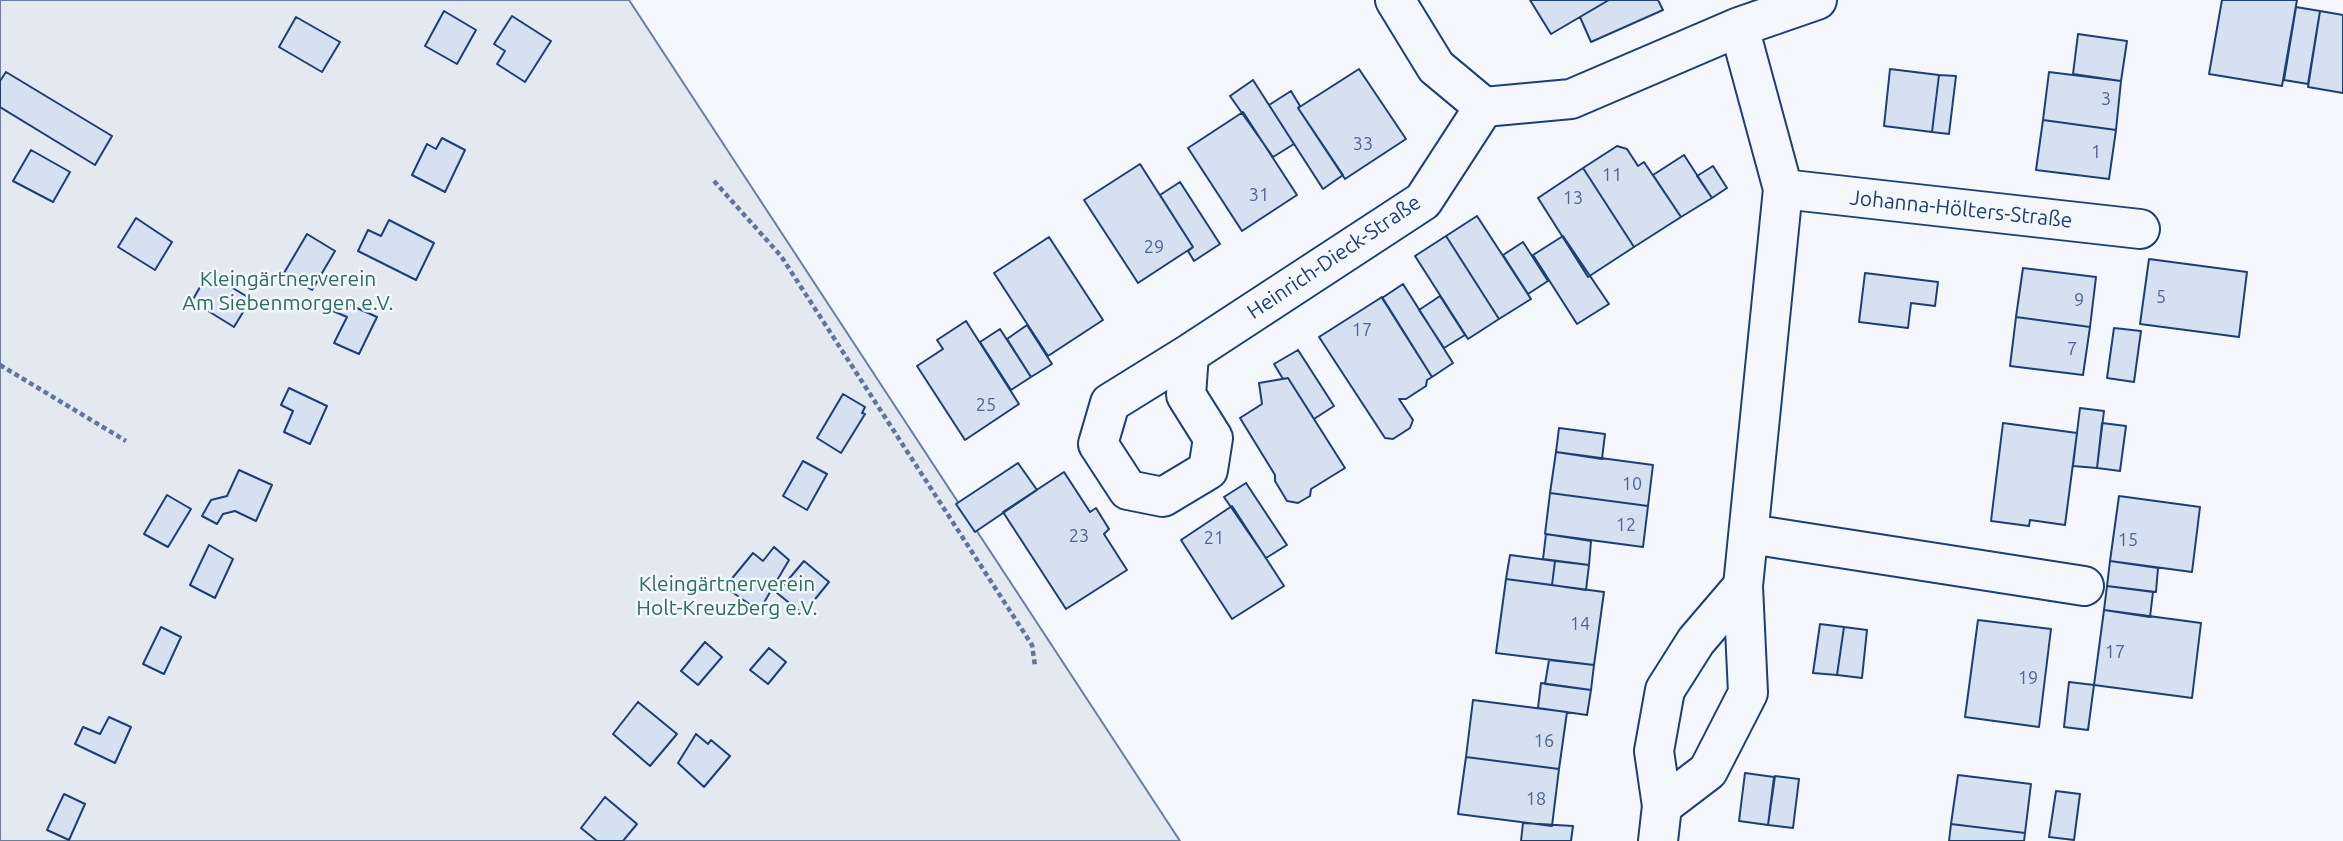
<!DOCTYPE html>
<meta charset="utf-8">
<style>
body{margin:0}
canvas{display:block;background:#f4f7fb}
</style>
<canvas width="2343" height="841"></canvas>
<script>
const c = document.querySelector('canvas').getContext('2d');
c.lineJoin = 'round';
function paint(path, color) {
  c.fillStyle = color;
  c.fill(path, 'evenodd');
}
function poly(rows) {
  const path = new Path2D();
  for (const r of rows) {
    path.moveTo(r[0], r[1]);
    for (let i = 2; i < r.length; i += 2) path.lineTo(r[i], r[i + 1]);
  }
  return path;
}
function stroke(path, color, width, dash) {
  c.strokeStyle = color;
  c.lineWidth = width;
  c.lineCap = dash ? 'butt' : 'round';
  c.setLineDash(dash || []);
  c.stroke(path);
}
function drawText(font, color, halo, rows, align = 'center') {
  c.font = font + ' Ubuntu,sans-serif';
  c.lineWidth = 5;
  c.setLineDash([]);
  c.textBaseline = 'middle';
  c.strokeStyle = halo;
  c.fillStyle = color;
  for (const [text, x, y, turn = 0] of rows) {
    c.save();
    c.translate(x, y);
    c.rotate((+turn || 0) * Math.PI / 180);
    c.textAlign = isNaN(turn) ? turn : align;
    if (halo) c.strokeText(text, 0, 0);
    c.fillText(text, 0, 0);
    c.restore();
  }
}
const green = poly([
 [0,0,629,0,1180,841,0,841,0,0]
]);
const building = poly([
 [1530,0,1609,0,1551,34,1530,0],
 [1609,0,1658,0,1663,10,1591,42,1580,17,1609,0],
 [2222,0,2297,0,2282,86,2209,74,2222,0],
 [2296,7,2320,11,2308,84,2284,80,2296,7],
 [444,11,476,30,457,64,425,46,444,11],
 [2320,11,2343,15,2343,93,2308,87,2320,11],
 [512,16,551,41,525,82,497,64,505,51,494,44,512,16],
 [296,17,340,42,322,72,279,47,296,17],
 [2078,34,2127,41,2121,81,2073,74,2078,34],
 [1359,69,1406,139,1345,179,1298,108,1359,69],
 [1890,69,1939,75,1932,132,1884,126,1890,69],
 [6,72,112,136,95,165,0,107,0,81,6,72],
 [2049,72,2121,81,2116,130,2043,120,2049,72],
 [1939,75,1956,76,1949,134,1932,132,1939,75],
 [1253,80,1294,144,1273,157,1230,96,1253,80],
 [1291,91,1300,106,1298,108,1343,175,1323,189,1269,105,1291,91],
 [1243,112,1297,195,1242,231,1188,148,1243,112],
 [2043,120,2116,130,2109,179,2036,170,2043,120],
 [442,138,465,150,445,192,412,175,427,144,436,149,442,138],
 [1617,146,1627,149,1638,166,1644,162,1681,217,1634,247,1583,168,1617,146],
 [31,150,70,172,53,202,13,181,31,150],
 [1684,155,1712,198,1681,217,1653,175,1684,155],
 [1140,164,1193,247,1138,283,1084,200,1140,164],
 [1713,166,1727,188,1712,198,1697,176,1713,166],
 [1583,168,1634,247,1588,277,1538,198,1583,168],
 [1180,182,1220,244,1194,261,1188,251,1193,247,1160,195,1180,182],
 [1477,216,1531,299,1499,319,1446,236,1477,216],
 [136,218,172,242,155,270,118,247,136,218],
 [389,220,434,243,416,280,358,251,368,230,381,236,389,220],
 [307,234,335,251,312,290,284,273,307,234],
 [1446,236,1499,319,1468,339,1415,256,1446,236],
 [1563,236,1609,304,1577,324,1533,255,1563,236],
 [1049,237,1103,320,1048,356,994,273,1049,237],
 [1523,242,1548,281,1528,294,1503,255,1523,242],
 [2149,259,2247,272,2239,337,2140,324,2149,259],
 [2023,268,2096,277,2090,327,2016,317,2023,268],
 [208,273,251,299,234,327,192,301,208,273],
 [1865,273,1938,282,1935,306,1911,303,1908,328,1859,322,1865,273],
 [1403,284,1453,363,1432,377,1382,298,1403,284],
 [1440,296,1465,335,1444,348,1419,310,1440,296],
 [1382,297,1432,377,1427,380,1426,386,1406,399,1399,399,1413,420,1410,428,1393,439,1385,438,1319,337,1382,297],
 [339,300,377,317,359,354,334,343,347,317,333,311,339,300],
 [2016,317,2090,327,2083,375,2010,366,2016,317],
 [966,321,1019,404,965,440,917,366,943,349,937,340,966,321],
 [1027,325,1052,364,1031,377,1007,339,1027,325],
 [2114,328,2141,331,2134,382,2107,378,2114,328],
 [1000,329,1031,377,1011,390,980,342,1000,329],
 [1298,350,1334,406,1314,419,1288,378,1283,379,1274,364,1298,350],
 [1288,378,1345,468,1311,489,1310,496,1298,503,1287,501,1275,481,1275,475,1240,418,1262,404,1259,383,1288,378],
 [289,388,327,406,310,444,284,432,293,411,281,405,289,388],
 [843,394,865,407,862,413,865,414,841,453,817,438,843,394],
 [2080,408,2104,411,2097,468,2073,466,2080,408],
 [2003,423,2077,433,2065,525,2030,520,2029,526,1991,521,2003,423],
 [2102,423,2126,426,2120,471,2097,468,2102,423],
 [1559,428,1605,434,1602,459,1556,452,1559,428],
 [1556,452,1653,465,1648,506,1550,493,1556,452],
 [803,461,827,474,807,510,783,496,803,461],
 [1018,463,1037,490,975,532,956,504,1018,463],
 [239,470,272,485,256,521,235,511,223,514,217,524,202,516,211,500,227,496,239,470],
 [1064,472,1090,512,1096,508,1109,529,1104,534,1127,570,1066,609,1003,512,1064,472],
 [1246,483,1287,545,1266,558,1224,497,1246,483],
 [1550,493,1648,506,1643,547,1545,534,1550,493],
 [167,495,191,509,168,547,144,534,167,495],
 [2119,496,2200,507,2192,572,2110,561,2119,496],
 [1232,506,1284,586,1232,619,1181,540,1232,506],
 [1546,534,1591,541,1589,565,1543,559,1546,534],
 [209,545,233,559,215,598,190,585,209,545],
 [774,547,789,560,759,611,725,587,753,553,763,561,774,547],
 [1510,555,1555,561,1552,585,1506,579,1510,555],
 [804,561,829,582,803,614,777,593,804,561],
 [1555,561,1589,565,1586,590,1552,585,1555,561],
 [2110,561,2158,568,2156,592,2107,586,2110,561],
 [1506,579,1604,592,1594,665,1496,653,1506,579],
 [2107,586,2153,592,2150,617,2104,610,2107,586],
 [2104,610,2201,623,2192,698,2094,685,2104,610],
 [1978,620,2051,629,2039,727,1965,717,1978,620],
 [1820,624,1844,627,1837,675,1813,673,1820,624],
 [161,627,181,637,164,674,143,664,161,627],
 [1844,627,1867,630,1862,678,1837,675,1844,627],
 [705,642,722,657,698,685,681,671,705,642],
 [769,648,786,662,768,684,750,670,769,648],
 [1549,660,1594,665,1591,690,1545,684,1549,660],
 [2069,682,2094,685,2088,730,2064,727,2069,682],
 [1541,683,1591,690,1587,715,1538,708,1541,683],
 [1473,700,1567,712,1559,769,1466,757,1473,700],
 [638,702,677,734,650,766,613,734,638,702],
 [109,717,131,727,115,763,75,744,83,727,100,734,109,717],
 [696,734,708,744,711,740,730,756,704,787,678,763,696,734],
 [1466,757,1559,769,1552,826,1458,814,1466,757],
 [1745,773,1774,777,1768,825,1739,821,1745,773],
 [1958,775,2031,784,2025,833,1951,824,1958,775],
 [1775,776,1799,779,1793,828,1768,825,1775,776],
 [2056,791,2080,794,2074,840,2049,837,2056,791],
 [64,794,85,804,69,840,47,830,64,794],
 [605,797,637,824,623,841,597,841,581,828,605,797],
 [1523,823,1573,826,1571,841,1521,841,1523,823],
 [1951,824,2025,833,2024,841,1949,841,1951,824]
]);
const path = poly([
 [714,181,781,256,1032,645,1035,666],
 [0,365,126,441]
]);
const street = poly([
 [1395,0,1436,67,1484,107,1571,99,1739,27,1817,0],
 [1783,189,2140,229],
 [1189,354,1186,395,1213,438,1208,470,1163,497,1128,490,1098,444,1110,403,1189,354,1423,201,1484,107],
 [1750,534,2084,586],
 [1662,806,1708,771,1748,693,1743,586,1783,189,1739,27],
 [1658,841,1662,806,1654,751,1665,690,1696,641,1743,586]
]);
const numberNames = [
 ["3",2106,99],
 ["33",1363,144],
 ["1",2096,152],
 ["11",1612,175],
 ["31",1259,195],
 ["13",1573,198],
 ["29",1154,247],
 ["5",2161,297],
 ["9",2079,300],
 ["17",1362,330],
 ["7",2072,349],
 ["25",986,405],
 ["10",1632,484],
 ["12",1626,525],
 ["23",1079,536],
 ["21",1214,538],
 ["15",2128,540],
 ["14",1580,624],
 ["17",2115,652],
 ["19",2028,678],
 ["16",1544,741],
 ["18",1536,799]
];
const streetNames = [
 ["Johanna-Hölters-Straße",1961,209,6],
 ["Heinrich-Dieck-Straße",1334,257,-34]
];
const parkNames = [
 ["Kleingärtnerverein",288,279],
 ["Am Siebenmorgen e.V.",288,303],
 ["Kleingärtnerverein",727,584],
 ["Holt-Kreuzberg e.V.",727,608]
];
paint(green, '#e3e9f0');
stroke(green, '#687fa3', 2);
paint(building, '#d5e0f0');
stroke(building, '#1d3f73', 2);
stroke(street, '#1d3f73', 42);
stroke(path, '#5e769c', 4.5, [5, 3.5]);
stroke(street, '#f4f7fb', 38);
drawText('18px', '#4b6792', null, numberNames);
drawText('21px', '#1d3f73', '#f4f7fb', streetNames);
drawText('21px', '#2c6c60', '#f4f7fb', parkNames);
</script>
